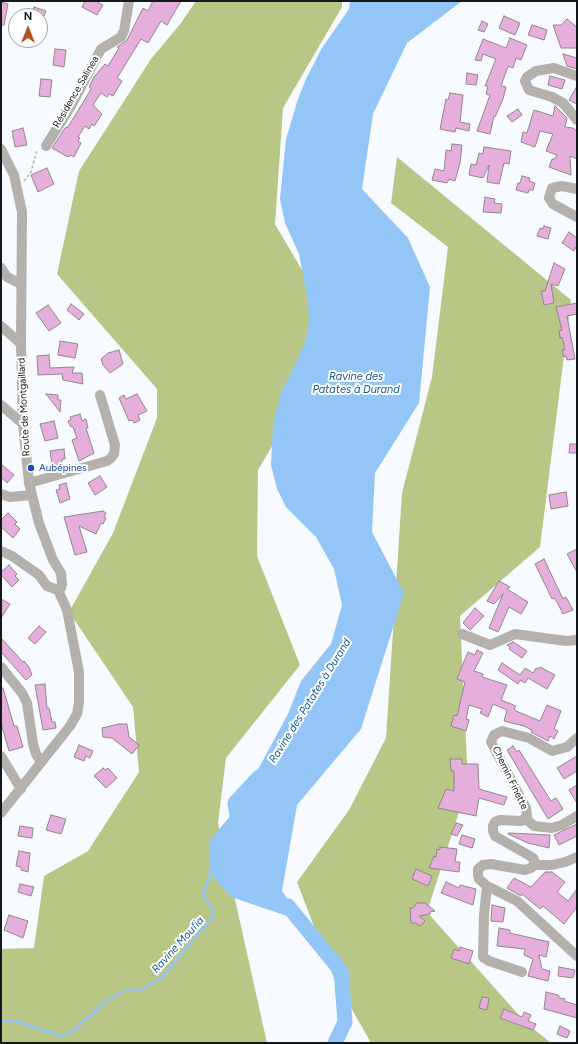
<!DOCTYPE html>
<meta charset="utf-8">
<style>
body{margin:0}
#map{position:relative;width:578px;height:1044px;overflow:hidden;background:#f7fafe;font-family:Figtree,sans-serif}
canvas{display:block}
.frame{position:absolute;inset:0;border:2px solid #14181b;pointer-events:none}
.north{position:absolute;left:8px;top:8px;width:40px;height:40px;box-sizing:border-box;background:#fff;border:1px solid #a1a3a4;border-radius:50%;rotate:0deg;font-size:11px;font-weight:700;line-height:16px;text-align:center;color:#14181b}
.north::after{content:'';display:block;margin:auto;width:14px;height:18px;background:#b4501c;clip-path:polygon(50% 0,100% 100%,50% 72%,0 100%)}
</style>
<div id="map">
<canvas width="578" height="1044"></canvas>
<div class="frame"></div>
<div class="north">N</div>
</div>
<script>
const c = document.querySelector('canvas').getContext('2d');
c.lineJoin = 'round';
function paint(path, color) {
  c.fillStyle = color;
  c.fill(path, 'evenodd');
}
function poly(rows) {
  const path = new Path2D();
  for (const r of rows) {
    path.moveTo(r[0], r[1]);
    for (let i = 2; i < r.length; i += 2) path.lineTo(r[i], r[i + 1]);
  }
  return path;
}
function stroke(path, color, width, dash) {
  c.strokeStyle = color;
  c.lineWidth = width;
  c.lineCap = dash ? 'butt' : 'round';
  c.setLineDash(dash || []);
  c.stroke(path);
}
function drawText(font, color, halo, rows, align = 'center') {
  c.font = font + ' Figtree,sans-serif';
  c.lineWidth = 4;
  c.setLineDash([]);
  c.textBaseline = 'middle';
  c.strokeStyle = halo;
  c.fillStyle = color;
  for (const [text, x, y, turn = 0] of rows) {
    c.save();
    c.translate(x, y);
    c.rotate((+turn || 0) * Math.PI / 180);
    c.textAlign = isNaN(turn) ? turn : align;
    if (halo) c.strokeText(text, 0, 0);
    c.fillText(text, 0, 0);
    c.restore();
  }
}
const forest = poly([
 [196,1,342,1,342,7,283,108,275,224,339,333,258,470,257,556,300,665,226,758,218,823,267,1043,1,1043,1,949,34,948,44,876,88,851,139,772,133,707,69,612,113,533,157,418,157,389,57,274,79,171,151,59,181,23],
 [397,157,571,300,540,547,460,616,468,784,427,912,525,1022,551,1043,371,1043,333,976,297,882,349,810,386,738,402,493,432,377,448,247,391,203]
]);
const water = poly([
 [350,1,462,1,407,43,373,114,362,189,408,238,430,287,419,403,375,473,372,532,404,593,361,729,297,805,282,891,302,921,231,897,210,873,210,840,237,808,288,714,301,681,331,644,342,605,334,569,316,537,286,507,277,489,271,465,273,425,281,392,293,369,306,339,309,320,308,302,299,254,285,223,280,199,286,139,298,99,306,79,322,48,349,9]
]);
const stream = poly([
 [1,1021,15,1021,61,1036,69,1034,106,1001,124,991,139,990,157,981,166,973,186,948,213,917,213,909,203,896,211,871]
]);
const river = poly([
 [239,828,235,803,259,777],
 [288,906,341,971,345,1022,335,1043]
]);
const building = poly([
 [85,1,95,1,103,5,97,15,82,7,85,1],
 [153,1,181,1,167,25,161,21,148,43,141,39,117,78,122,81,113,96,109,94,107,97,101,93,93,105,102,114,94,126,92,124,89,129,85,126,78,137,80,138,78,141,81,143,74,157,71,155,68,157,52,148,65,128,68,127,90,91,91,88,89,87,94,77,105,64,108,66,119,48,117,47,127,40,143,8,148,11,153,1],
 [1,2,8,4,4,25,1,25,1,2],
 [34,7,46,11,44,16,31,16,34,7],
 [504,16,520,23,515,35,499,28,504,16],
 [567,19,577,27,577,48,561,48,553,25,561,25,567,19],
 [482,21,488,24,484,32,478,30,482,21],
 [532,25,547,30,544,40,528,35,532,25],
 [510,38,527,45,521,60,516,58,513,68,508,66,501,86,506,87,503,99,495,117,494,116,490,134,477,131,490,95,486,94,488,86,485,86,496,59,483,54,481,61,475,60,483,39,506,48,510,38],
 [55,49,66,50,64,67,53,65,55,49],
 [563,54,577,58,577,69,567,66,563,54],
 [467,73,478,75,476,85,466,84,467,73],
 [550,76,565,80,562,89,548,85,550,76],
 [41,79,52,80,50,97,39,96,41,79],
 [577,86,577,104,569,100,577,86],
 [450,93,463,95,460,122,470,124,469,131,456,128,455,132,440,129,446,99,448,100,450,93],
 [555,106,567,118,565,127,573,128,577,131,577,159,570,156,571,175,549,167,552,159,555,159,557,155,546,151,553,134,540,131,535,147,521,142,523,132,527,133,534,110,553,116,555,106],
 [518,109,522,115,512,122,507,116,518,109],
 [23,128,27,145,15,147,12,131,23,128],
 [452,144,462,145,460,163,455,181,449,179,447,183,432,180,435,169,444,171,446,150,451,151,452,144],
 [484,147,511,151,509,164,504,163,499,184,487,182,489,165,483,178,469,175,471,164,476,165,479,153,483,154,484,147],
 [47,168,54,184,38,192,31,175,47,168],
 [522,176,530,178,529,181,535,183,533,190,529,190,528,193,516,190,518,183,520,183,522,176],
 [485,197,495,199,494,203,502,204,501,213,483,212,485,197],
 [544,226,551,228,548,239,537,236,540,228,543,229,544,226],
 [569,232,577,238,577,245,574,251,562,243,569,232],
 [554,263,565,269,558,286,551,284,554,303,544,305,541,291,545,291,554,263],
 [577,303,577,314,567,316,575,359,567,360,566,356,564,357,562,350,565,350,562,337,560,338,559,331,562,330,556,307,577,303],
 [71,304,84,314,79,320,67,310,71,304],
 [48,305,61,323,49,331,36,313,48,305],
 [60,341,78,344,75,358,58,355,60,341],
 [119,350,123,364,110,373,103,365,101,359,108,353,119,350],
 [49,355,50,368,74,367,72,373,82,373,83,384,63,380,62,374,38,375,37,356,49,355],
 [46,394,58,395,58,400,61,400,60,412,46,394],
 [137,394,147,411,138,415,140,420,134,423,132,420,129,421,119,398,124,395,126,399,137,394],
 [80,414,82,421,86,419,88,428,86,428,94,453,79,461,72,440,77,438,73,427,71,427,68,421,71,420,70,417,80,414],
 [54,421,58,438,45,441,40,424,54,421],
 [570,444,577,444,577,453,569,453,570,444],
 [64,449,65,459,62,459,62,464,52,465,50,451,64,449],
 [1,464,14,475,7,483,1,477,1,464],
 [100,476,107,487,95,495,88,483,100,476],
 [66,483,70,499,60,503,56,490,60,489,59,485,66,483],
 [566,492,568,506,551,509,549,495,566,492],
 [103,511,106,513,104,517,106,518,103,524,101,523,96,534,79,526,87,552,75,555,64,517,103,511],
 [8,513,17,522,15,524,20,529,13,538,1,527,1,520,8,513],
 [577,549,577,572,567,554,577,549],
 [544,559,563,599,566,597,573,610,563,614,557,602,554,598,552,599,535,564,544,559],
 [9,565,17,574,15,576,19,580,12,587,1,575,1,572,9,565],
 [499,581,510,587,507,589,528,602,521,614,509,607,498,632,489,628,503,594,494,604,487,601,499,581],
 [1,599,10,604,1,618,1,599],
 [475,608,484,616,470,630,463,623,475,608],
 [39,626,46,632,35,644,28,638,39,626],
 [1,638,23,662,24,661,29,667,32,675,26,680,1,652,1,638],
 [513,642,527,651,522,658,509,649,510,647,507,645,513,642],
 [477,650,483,653,474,671,483,674,482,677,507,685,501,700,516,706,514,709,516,711,540,721,547,705,561,711,554,729,558,731,554,739,550,736,548,741,531,732,532,730,524,726,504,721,507,710,493,704,488,717,480,713,482,709,469,705,466,719,469,720,466,731,451,726,454,715,457,716,465,682,457,679,458,676,468,652,475,655,477,650],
 [502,663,520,675,525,668,533,673,536,668,539,669,540,667,555,675,547,689,528,678,525,683,520,680,518,684,498,670,502,663],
 [45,684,47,708,49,708,52,722,55,722,56,728,43,730,35,685,45,684],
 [1,688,3,688,14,726,17,726,23,747,9,751,1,723,1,688],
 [119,724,127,724,129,737,139,745,132,754,112,738,103,737,102,728,119,724],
 [79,745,93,751,90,758,86,756,84,761,74,757,79,745],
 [513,746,517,752,519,750,551,801,556,798,563,809,548,819,507,750,513,746],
 [577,756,577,771,564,779,557,768,577,756],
 [450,759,462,759,462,764,478,764,479,789,507,797,504,805,479,798,476,816,438,808,446,789,454,791,454,771,451,771,450,759],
 [103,768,105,770,108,768,117,778,106,788,94,776,103,768],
 [577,785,577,803,569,790,577,785],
 [51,815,66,819,61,834,46,830,51,815],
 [456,823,463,825,457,836,451,834,456,823],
 [577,824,577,836,559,845,554,835,577,824],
 [20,826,33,828,32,838,18,836,20,826],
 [509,833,550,835,549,848,528,843,508,834,509,833],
 [462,835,475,839,472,848,459,844,462,835],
 [440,847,457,849,455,862,460,862,459,872,429,868,434,856,436,857,437,849,440,850,440,847],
 [19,851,30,853,28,872,21,870,21,867,16,866,19,851],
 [416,869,432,876,428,886,412,879,416,869],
 [552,872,565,882,557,892,568,901,577,889,577,907,564,924,543,906,540,909,522,894,521,896,507,888,514,878,531,887,545,872,552,872],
 [446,882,459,888,460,885,476,889,473,905,441,893,446,882],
 [20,884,34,887,31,896,18,892,20,884],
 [417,903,425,903,435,911,430,912,430,914,419,916,425,921,420,926,416,923,411,923,410,907,412,909,417,903],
 [492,905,505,908,503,922,491,921,492,905],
 [9,915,28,921,23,938,4,930,9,915],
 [499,928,510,930,510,933,549,942,546,957,539,955,542,969,550,971,548,981,528,976,533,959,524,955,525,949,497,946,499,928],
 [460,947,473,951,469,964,451,958,454,949,459,951,460,947],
 [559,967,575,970,573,978,558,976,559,967],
 [546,992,558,995,560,998,565,999,564,1001,577,1005,577,1018,544,1009,546,992],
 [482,997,489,998,487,1010,479,1008,482,997],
 [504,1009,522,1017,524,1012,531,1015,528,1021,536,1024,533,1030,500,1018,504,1009],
 [560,1026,570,1031,567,1038,557,1034,560,1026]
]);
const path = poly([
 [24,181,31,172,37,150]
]);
const minor = poly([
 [577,76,554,68,536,71,527,77,525,81,529,90,552,97,563,103,577,120],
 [46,146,72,104,101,49,121,37,124,31,129,1],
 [1,149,14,175,22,212,21,344,23,424,29,483,39,523,53,560,61,573,62,584,61,588,58,590,47,586,39,575,12,556,1,551],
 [577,189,562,186,552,188,549,198,553,204,577,217],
 [1,268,7,277,21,284],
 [1,326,21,344],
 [1,405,23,424],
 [29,483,107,461,111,458,114,454,115,445,100,395],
 [1,494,10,497,32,495],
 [462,634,490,645,515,634,566,641,576,640],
 [1,667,22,693,27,703,33,744,36,754,41,762],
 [577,738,567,747,552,751,529,738,502,731,494,735,491,742,526,808,527,816,522,821,500,820,495,822,493,826,493,831,495,836,530,856,534,859,534,865,531,868,525,870,491,864,483,865,478,869,478,875,479,879,487,886,517,901,577,956],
 [1,756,21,789],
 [1,813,70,726,77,714,79,703,79,672,67,610,58,590],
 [525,818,534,826,552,828,562,825,577,816],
 [534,865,552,865,565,862,577,857],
 [487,886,484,915,483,957,489,961,522,972]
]);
const markers = [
 [31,468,4,"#1a4fb4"]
];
const streetNames = [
 ["Résidence Salinea",76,92,-60],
 ["Route de Montgaillard",24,407,-93],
 ["Chemin Finette",510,778,64]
];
const transitNames = [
 ["Aubépines",39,468]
];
const waterNames = [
 ["Ravine des",356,377],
 ["Patates à Durand",356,390],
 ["Ravine des Patates à Durand",310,701,-58],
 ["Ravine Moufia",178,945,-48]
];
paint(forest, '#b8c785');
paint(water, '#94c5f7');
stroke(stream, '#94c5f7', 2.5);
stroke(river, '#94c5f7', 15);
paint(building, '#e6aedb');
stroke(building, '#90878e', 1);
stroke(path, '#b1b4b8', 1.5, [3, 2]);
stroke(minor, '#b4b1ad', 10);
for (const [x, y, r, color] of markers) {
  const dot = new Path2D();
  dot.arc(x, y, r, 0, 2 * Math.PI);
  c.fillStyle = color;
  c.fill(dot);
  stroke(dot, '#fff', 1.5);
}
drawText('10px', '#14181b', '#fff', streetNames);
drawText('10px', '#164399', '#fff', transitNames, 'left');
drawText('italic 11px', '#0e5793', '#fff', waterNames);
</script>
